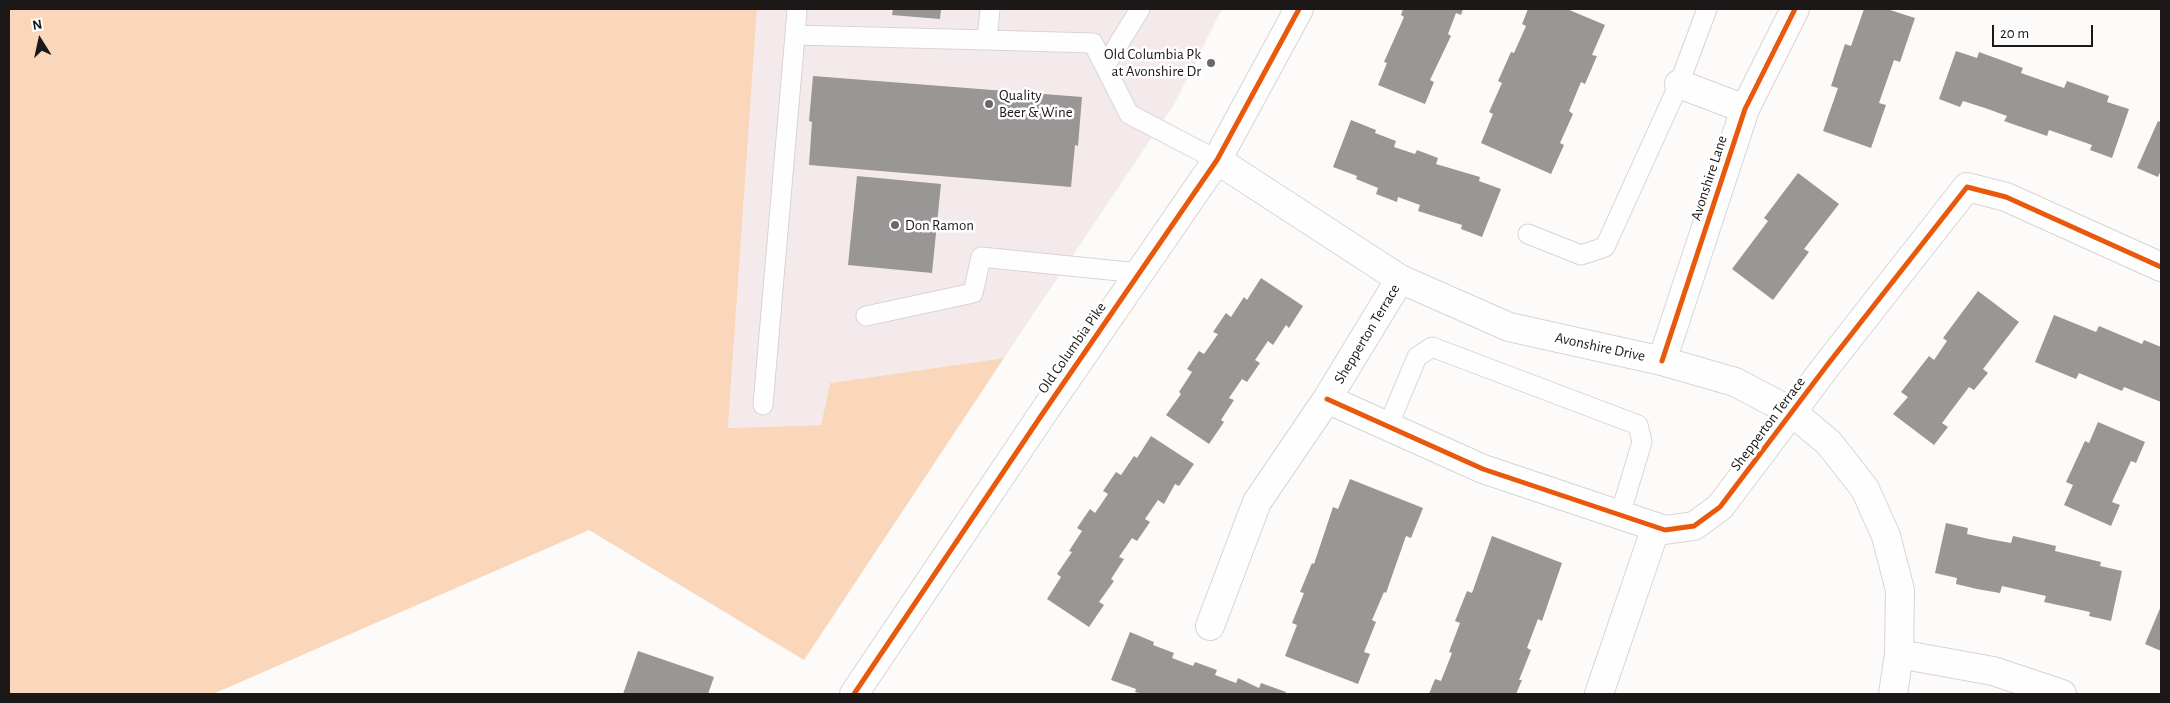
<!DOCTYPE html>
<style>
body{margin:0}
#map{position:relative;width:2170px;height:703px;overflow:hidden;background:#fdfafa;font-family:"Alegreya Sans",sans-serif}
canvas{display:block}
.frame{position:absolute;inset:0;border:10px solid #1c1818;pointer-events:none}
.north{position:absolute;left:15px;top:15px;width:50px;height:50px;-webkit-text-stroke:4px #fff;paint-order:stroke;rotate:350deg;font-size:14px;font-weight:700;line-height:20px;text-align:center;color:#1c1818}
.north::after{content:'';display:block;margin:auto;width:18px;height:22px;background:#1c1818;clip-path:polygon(50% 0,100% 100%,50% 72%,0 100%)}
.scale{position:absolute;left:1992px;top:25px;width:101px;height:22px;box-sizing:border-box;border:2px solid #1c1818;border-top:0;padding-left:6px;font-size:15px;line-height:18px;white-space:nowrap;color:#1c1818;-webkit-text-stroke:4px #fff;paint-order:stroke}
</style>
<div id="map">
<canvas width="2170" height="703"></canvas>
<div class="frame"></div>
<div class="north">N</div>
<div class="scale">20 m</div>
</div>
<script>
const c = document.querySelector('canvas').getContext('2d');
c.lineJoin = 'round';
function paint(path, color) {
  c.fillStyle = color;
  c.fill(path, 'evenodd');
}
function poly(rows) {
  const path = new Path2D();
  for (const r of rows) {
    path.moveTo(r[0], r[1]);
    for (let i = 2; i < r.length; i += 2) path.lineTo(r[i], r[i + 1]);
  }
  return path;
}
function stroke(path, color, width, dash) {
  c.strokeStyle = color;
  c.lineWidth = width;
  c.lineCap = dash ? 'butt' : 'round';
  c.setLineDash(dash || []);
  c.stroke(path);
}
function drawText(font, color, halo, rows, align = 'center') {
  c.font = font + ' "Alegreya Sans",sans-serif';
  c.lineWidth = 5;
  c.setLineDash([]);
  c.textBaseline = 'middle';
  c.strokeStyle = halo;
  c.fillStyle = color;
  for (const [text, x, y, turn = 0] of rows) {
    c.save();
    c.translate(x, y);
    c.rotate((+turn || 0) * Math.PI / 180);
    c.textAlign = isNaN(turn) ? turn : align;
    if (halo) c.strokeText(text, 0, 0);
    c.fillText(text, 0, 0);
    c.restore();
  }
}
const built = poly([
 [757,9,1222,9,1175,103,1004,358,830,383,821,425,728,428]
]);
const forest = poly([
 [9,9,757,9,728,428,821,425,830,383,1004,358,804,660,589,530,213,694,9,694]
]);
const building = poly([
 [893,9,941,9,940,19,892,15],
 [1403,9,1463,9,1461,15,1456,13,1448,34,1451,36,1430,80,1434,82,1425,104,1378,85,1387,63,1384,62,1404,17,1401,15],
 [1528,9,1567,9,1605,25,1592,55,1597,56,1585,84,1581,82,1569,111,1573,114,1560,143,1564,145,1551,174,1481,143,1493,114,1489,112,1502,83,1498,81,1511,52,1514,53,1526,26,1522,24],
 [1864,9,1887,9,1915,18,1900,62,1894,60,1879,103,1886,105,1871,148,1823,131,1838,88,1831,86,1845,44,1851,46],
 [1956,51,1977,58,1979,52,2023,68,2021,73,2064,88,2067,81,2109,96,2107,102,2129,109,2112,158,2090,150,2092,145,2049,130,2047,136,2004,121,2007,116,1985,108,1963,101,1960,107,1939,99],
 [813,76,1082,97,1078,146,1075,145,1071,187,809,165,812,122,809,121],
 [1351,120,1376,130,1375,133,1396,141,1394,147,1415,154,1417,150,1438,158,1436,164,1480,177,1479,181,1501,189,1482,237,1461,229,1462,225,1418,211,1420,205,1398,197,1397,202,1376,194,1378,188,1356,179,1357,176,1333,167],
 [2158,121,2161,122,2161,170,2158,177,2137,168],
 [1798,173,1839,204,1804,249,1809,252,1773,300,1732,269,1768,221,1764,218],
 [857,176,941,184,932,273,848,265],
 [1261,278,1303,306,1289,328,1286,325,1273,345,1268,341,1255,360,1260,363,1247,382,1242,379,1229,398,1234,400,1221,420,1224,422,1209,444,1166,415,1181,394,1179,392,1192,372,1187,369,1199,351,1204,354,1218,334,1213,332,1226,313,1231,317,1244,297,1247,300],
 [1978,291,2019,322,1983,369,1988,373,1974,390,1969,387,1942,423,1948,427,1934,445,1893,414,1908,397,1901,392,1929,356,1934,360,1947,341,1943,338],
 [2054,315,2096,332,2099,326,2142,344,2144,340,2161,347,2161,402,2124,387,2122,391,2079,373,2076,379,2035,362],
 [2098,422,2145,442,2136,463,2131,461,2112,502,2120,505,2111,526,2064,505,2073,485,2066,482,2085,441,2089,443],
 [1151,436,1194,464,1179,486,1175,484,1164,504,1158,500,1145,519,1150,522,1137,541,1132,538,1119,557,1124,559,1111,579,1114,581,1099,602,1104,605,1089,627,1047,599,1061,577,1057,574,1072,552,1069,551,1082,531,1077,528,1090,509,1095,513,1108,494,1103,491,1116,472,1121,475,1134,456,1137,458],
 [1350,479,1423,508,1411,538,1406,536,1386,593,1384,592,1372,620,1376,622,1364,652,1370,654,1358,684,1285,656,1297,625,1292,623,1304,593,1300,592,1312,563,1314,564,1333,507,1338,509],
 [1946,523,1968,528,1967,534,1989,539,2011,543,2013,536,2056,546,2055,551,2101,562,2100,566,2122,571,2111,621,2089,616,2090,612,2044,602,2046,596,2002,586,2000,593,1977,589,1956,584,1957,578,1935,573],
 [1492,536,1562,563,1542,621,1538,619,1527,648,1531,650,1519,680,1522,680,1516,694,1429,694,1435,679,1441,681,1452,653,1449,652,1460,623,1455,621,1467,591,1472,593],
 [2161,606,2161,651,2145,644],
 [1130,632,1154,642,1153,645,1174,653,1172,658,1193,666,1195,662,1217,670,1215,675,1236,683,1238,678,1259,688,1261,683,1286,692,1285,694,1142,694,1135,692,1136,689,1111,680],
 [638,651,714,677,708,694,623,694]
]);
const service = poly([
 [990,9,987,40,1093,43,1129,114,1217,160],
 [795,35,797,9],
 [1105,66,1140,9],
 [1528,234,1581,255,1605,247,1679,84,1707,9],
 [866,316,973,293,981,257,1139,273],
 [763,405,795,35,987,40],
 [1388,426,1417,357,1432,347,1638,425,1642,442,1620,515]
]);
const minor = poly([
 [1679,84,1745,109],
 [1217,160,1400,279,1509,327,1662,361,1735,382,1792,412,1829,443,1865,489,1886,536,1900,590,1899,654,1893,694],
 [1662,361,1745,109,1795,9],
 [1327,399,1483,469,1665,530,1694,526,1720,507,1828,364,1967,187,2006,197,2161,267],
 [1210,626,1257,502,1327,399,1400,279],
 [1899,654,1993,671,2062,694],
 [1599,694,1656,527]
]);
const secondary = poly([
 [854,694,1043,413,1217,160,1299,9]
]);
const cycleway = poly([
 [1662,361,1745,109,1795,9],
 [1327,399,1483,469,1665,530,1694,526,1720,507,1828,364,1967,187,2006,197,2161,267],
 [854,694,1043,413,1217,160,1299,9]
]);
const markers = [
 [1211,63,5,"#6b6767"],
 [989,104,5,"#6b6767"],
 [895,225,5,"#6b6767"]
];
const poiNames = [
 ["Old Columbia Pk",1201,54,"right"],
 ["at Avonshire Dr",1201,71,"right"],
 ["Quality",999,95],
 ["Beer & Wine",999,112],
 ["Don Ramon",905,225]
];
const streetNames = [
 ["Avonshire Lane",1709,178,-72],
 ["Shepperton Terrace",1367,334,-59],
 ["Avonshire Drive",1600,347,12],
 ["Old Columbia Pike",1072,348,-55],
 ["Shepperton Terrace",1768,424,-53]
];
paint(built, '#f5eaeb');
paint(forest, '#fad7bb');
paint(building, '#999695');
stroke(service, '#d8d4d4', 21);
stroke(minor, '#d8d4d4', 30);
stroke(secondary, '#d8d4d4', 30);
stroke(service, '#fffefe', 19);
stroke(minor, '#fffefe', 28);
stroke(secondary, '#fffefe', 28);
stroke(cycleway, '#e8590c', 5);
for (const [x, y, r, color] of markers) {
  const dot = new Path2D();
  dot.arc(x, y, r, 0, 2 * Math.PI);
  c.fillStyle = color;
  c.fill(dot);
  stroke(dot, '#fff', 2);
}
drawText('15px', '#1c1818', '#fff', poiNames, 'left');
drawText('15px', '#1c1818', '#fff', streetNames);
</script>
